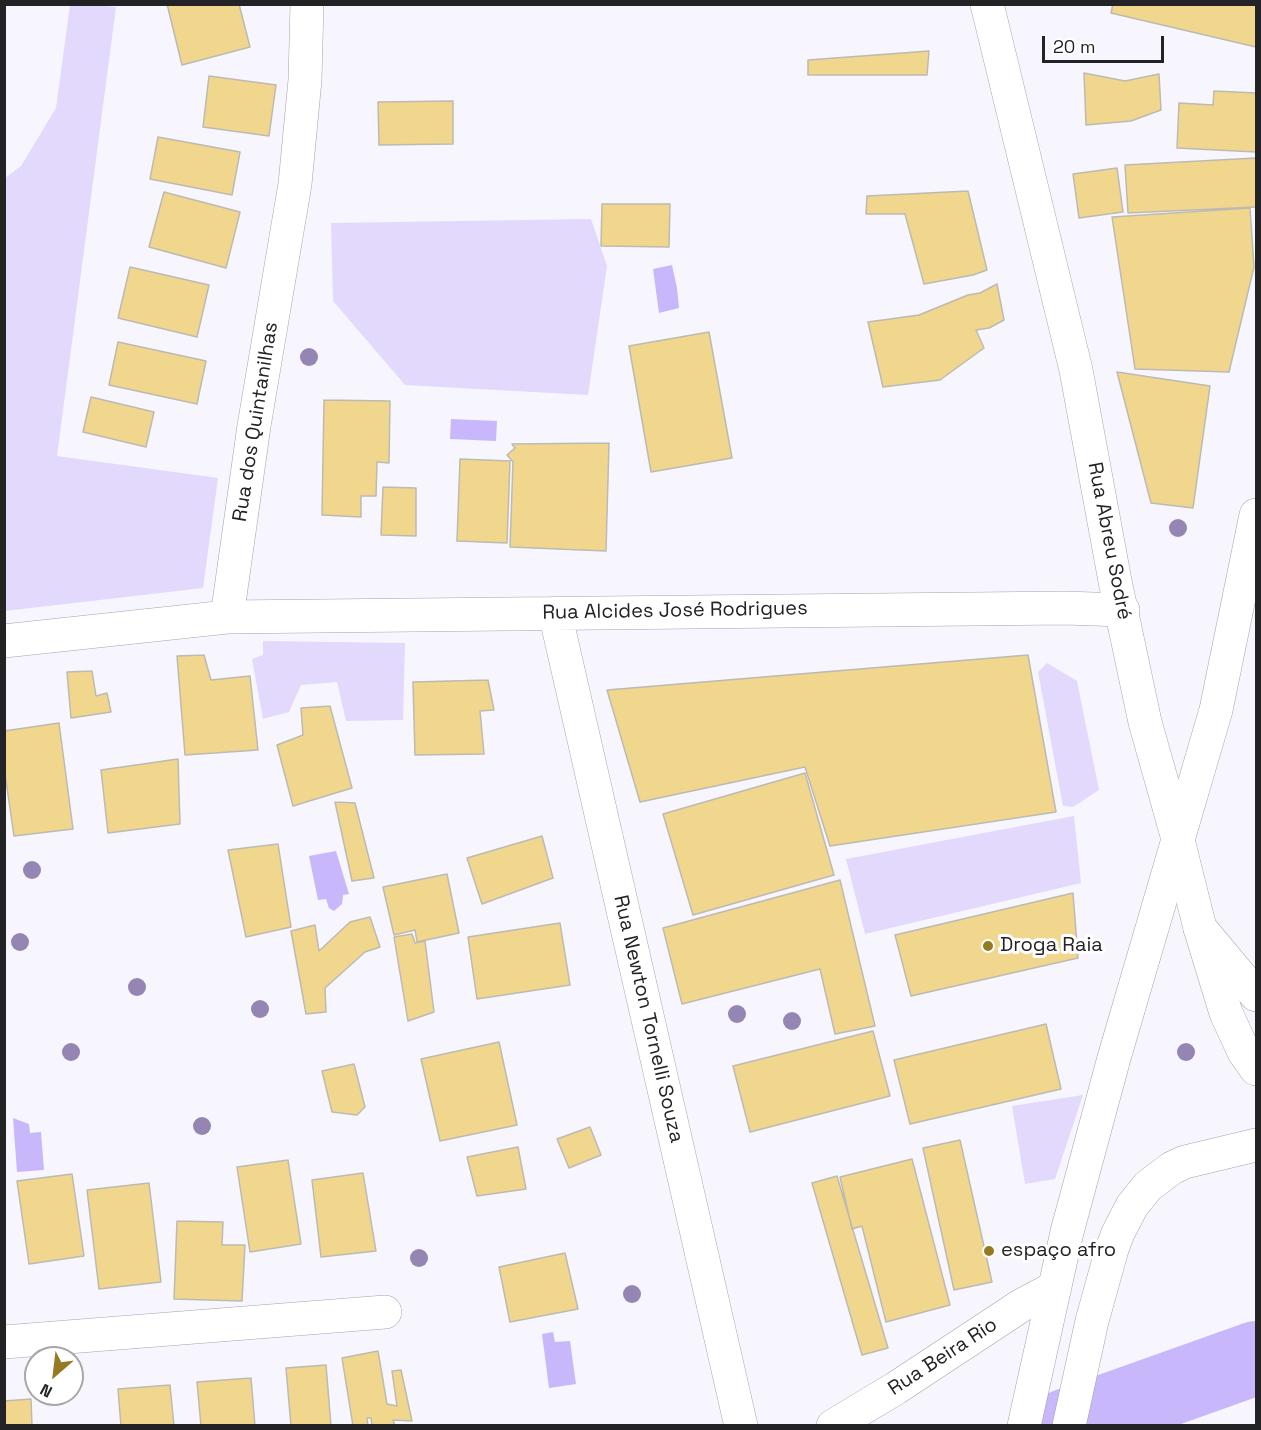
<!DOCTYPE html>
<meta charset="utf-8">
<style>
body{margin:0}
#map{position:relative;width:1261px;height:1430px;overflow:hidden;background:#f7f6fe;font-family:"Space Grotesk",sans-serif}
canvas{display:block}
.frame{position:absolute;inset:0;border:6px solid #232225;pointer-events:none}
.north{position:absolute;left:24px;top:1346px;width:60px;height:60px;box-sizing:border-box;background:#fff;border:2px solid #a7a7a8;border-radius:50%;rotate:208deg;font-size:16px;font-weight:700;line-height:24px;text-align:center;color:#232225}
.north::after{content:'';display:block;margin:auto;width:21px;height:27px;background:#967a22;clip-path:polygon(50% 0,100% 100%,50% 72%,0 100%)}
.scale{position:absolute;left:1042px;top:36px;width:122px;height:27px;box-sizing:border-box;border:3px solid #232225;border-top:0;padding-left:8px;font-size:18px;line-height:21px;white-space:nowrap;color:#232225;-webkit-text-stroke:4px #fff;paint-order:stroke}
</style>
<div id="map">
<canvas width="1261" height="1430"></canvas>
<div class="frame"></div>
<div class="north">N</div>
<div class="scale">20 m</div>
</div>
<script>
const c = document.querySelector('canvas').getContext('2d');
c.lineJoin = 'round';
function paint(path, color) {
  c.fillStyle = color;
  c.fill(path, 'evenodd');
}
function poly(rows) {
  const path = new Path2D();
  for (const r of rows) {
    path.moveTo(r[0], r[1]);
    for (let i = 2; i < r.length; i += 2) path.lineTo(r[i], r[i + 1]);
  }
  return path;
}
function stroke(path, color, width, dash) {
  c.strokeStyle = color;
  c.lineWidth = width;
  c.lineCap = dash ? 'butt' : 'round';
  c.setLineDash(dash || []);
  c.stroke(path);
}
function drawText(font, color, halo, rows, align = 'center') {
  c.font = font + ' "Space Grotesk",sans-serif';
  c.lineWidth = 6;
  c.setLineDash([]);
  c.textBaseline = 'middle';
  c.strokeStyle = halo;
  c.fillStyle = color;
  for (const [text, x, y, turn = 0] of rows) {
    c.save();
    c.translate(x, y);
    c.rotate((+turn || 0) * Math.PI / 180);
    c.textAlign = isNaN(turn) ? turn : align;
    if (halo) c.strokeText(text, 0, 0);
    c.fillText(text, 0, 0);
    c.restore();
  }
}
const green = poly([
 [94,5,116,7,57,456,218,478,203,588,5,611,5,178,21,166,56,108,70,5],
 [591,219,607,266,588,395,405,385,333,301,331,223],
 [263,641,405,643,403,720,346,721,337,682,301,685,289,712,263,719,252,659,263,655],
 [1047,663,1077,681,1099,790,1073,807,1063,806,1038,672],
 [1074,816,1081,883,865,934,846,859],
 [1083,1095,1055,1179,1025,1184,1012,1106]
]);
const water = poly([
 [672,265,677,288,679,308,659,313,653,269],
 [451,419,497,421,496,441,450,439],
 [336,851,349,894,343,895,342,904,334,911,329,908,326,899,318,900,309,856],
 [13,1118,29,1124,30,1133,41,1132,44,1170,17,1172],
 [553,1332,555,1342,570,1341,576,1384,549,1388,542,1334]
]);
const river = poly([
 [1065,1426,1256,1358]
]);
const building = poly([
 [167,4,239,4,250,47,182,65,167,4],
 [1113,4,1256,4,1256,47,1111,13,1113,4],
 [929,51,927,75,808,75,808,60,929,51],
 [1084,73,1125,81,1159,74,1161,110,1131,121,1086,125,1084,73],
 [209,76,276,85,269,136,203,127,209,76],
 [1214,91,1256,93,1256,152,1177,148,1179,103,1213,105,1214,91],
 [453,101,453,144,379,145,378,102,453,101],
 [158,137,240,152,232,195,150,179,158,137],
 [1256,158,1256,207,1128,213,1125,165,1256,158],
 [1117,168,1123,212,1079,218,1073,174,1117,168],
 [968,191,987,270,973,275,924,284,905,214,866,214,867,196,968,191],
 [164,192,240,212,226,268,149,247,164,192],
 [602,204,670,204,669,247,601,246,602,204],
 [1250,208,1254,267,1229,372,1135,369,1112,217,1250,208],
 [130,267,209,285,197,337,118,318,130,267],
 [997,284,1004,320,989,328,976,330,984,348,940,380,883,387,868,322,919,315,968,295,980,293,997,284],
 [709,332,732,458,651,472,629,346,709,332],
 [118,342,206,361,197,404,109,385,118,342],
 [1117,372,1210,386,1193,508,1151,503,1117,372],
 [91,397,154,412,146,447,83,432,91,397],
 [324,400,390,401,389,463,377,462,376,496,361,496,361,517,322,515,324,400],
 [609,443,606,551,510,547,513,462,507,455,515,448,512,444,609,443],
 [460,459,510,461,507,543,457,541,460,459],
 [383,487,416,488,416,536,381,535,383,487],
 [204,655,211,680,250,676,258,750,185,755,177,656,204,655],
 [1028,655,1056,812,830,846,805,767,640,802,607,690,1028,655],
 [92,671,96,696,107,693,111,712,71,718,67,672,92,671],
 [488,680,494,710,480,711,484,754,415,755,413,682,488,680],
 [330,706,352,788,293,806,277,745,303,735,301,708,330,706],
 [59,723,73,829,14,836,4,767,4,731,59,723],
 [178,759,180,824,108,833,101,770,178,759],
 [805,773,834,875,693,915,663,814,805,773],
 [335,802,355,803,374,878,352,881,335,802],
 [542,836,553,878,482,904,467,858,542,836],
 [278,844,291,927,246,937,228,850,278,844],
 [447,874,459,933,417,942,415,930,394,935,383,887,447,874],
 [840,880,875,1026,835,1034,820,969,682,1004,663,928,840,880],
 [1073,893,1078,958,911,996,895,935,1073,893],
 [370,917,380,947,365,952,325,988,326,1012,306,1014,291,931,315,925,319,951,350,922,370,917],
 [560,923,570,985,477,999,468,937,560,923],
 [412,934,415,943,425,941,434,1012,408,1021,394,937,412,934],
 [1046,1024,1061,1089,910,1124,894,1060,1046,1024],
 [873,1031,890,1096,750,1132,733,1066,873,1031],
 [499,1042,517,1125,440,1141,421,1059,499,1042],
 [354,1064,365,1107,357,1115,332,1112,322,1071,354,1064],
 [590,1127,601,1155,569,1168,557,1139,590,1127],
 [960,1140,992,1282,954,1290,923,1148,960,1140],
 [518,1147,526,1189,477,1196,467,1157,518,1147],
 [912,1159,950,1305,886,1322,862,1226,852,1229,840,1177,912,1159],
 [288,1160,301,1244,250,1252,237,1167,288,1160],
 [363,1173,376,1251,321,1257,312,1180,363,1173],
 [72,1174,84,1256,29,1264,17,1181,72,1174],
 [837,1176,888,1348,862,1355,812,1183,837,1176],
 [149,1183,161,1282,99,1289,87,1190,149,1183],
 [177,1221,223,1222,222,1245,245,1245,242,1301,174,1299,177,1221],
 [565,1253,578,1309,510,1322,499,1267,565,1253],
 [378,1351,387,1404,397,1406,392,1371,401,1370,412,1421,393,1420,395,1426,372,1426,371,1418,367,1418,368,1426,353,1426,342,1358,378,1351],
 [326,1365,331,1426,291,1426,286,1368,326,1365],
 [251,1378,255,1426,201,1426,197,1382,251,1378],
 [170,1385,174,1426,121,1426,118,1389,170,1385],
 [31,1399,32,1426,4,1426,4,1401,31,1399]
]);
const minor = poly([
 [555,613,741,1426],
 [227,617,1065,608,1123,610],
 [4,641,227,617,254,426,295,184,305,80,307,4],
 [1178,840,1200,928,1226,1013,1244,1052,1256,1069],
 [4,1342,385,1312],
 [833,1426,896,1388,1022,1305,1054,1288]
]);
const major = poly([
 [987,4,1076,370,1115,581,1145,722,1178,839],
 [1200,928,1256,995],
 [1024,1426,1067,1232,1114,1058,1216,710,1256,515],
 [1069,1426,1092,1321,1112,1249,1118,1233,1132,1206,1148,1186,1172,1168,1185,1162,1256,1145]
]);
const trees = [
 [309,357],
 [1178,528],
 [32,870],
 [20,942],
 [137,987],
 [260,1009],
 [737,1014],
 [792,1021],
 [71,1052],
 [1186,1052],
 [202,1126],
 [419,1258],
 [632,1294]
];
const markers = [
 [988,946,6,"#967a22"],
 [989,1251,6,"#967a22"]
];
const streetNames = [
 ["Rua dos Quintanilhas",256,422,-81],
 ["Rua Abreu Sodré",1109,541,79],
 ["Rua Alcides José Rodrigues",675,611,-1],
 ["Rua Newton Tornelli Souza",648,1019,77],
 ["Rua Beira Rio",943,1357,-33]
];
const poiNames = [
 ["Droga Raia",1000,946],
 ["espaço afro",1001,1251]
];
paint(green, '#e2d9fc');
paint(water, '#c9b7fb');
stroke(river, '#c9b7fb', 74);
paint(building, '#f1d68d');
stroke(building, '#bdbab2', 1.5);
stroke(minor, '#a5a3ab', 34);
stroke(major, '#a5a3ab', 34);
stroke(minor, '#fff', 33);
stroke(major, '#fff', 33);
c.fillStyle = '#9585b3';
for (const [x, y] of trees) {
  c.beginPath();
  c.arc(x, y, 9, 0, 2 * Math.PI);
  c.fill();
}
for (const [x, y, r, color] of markers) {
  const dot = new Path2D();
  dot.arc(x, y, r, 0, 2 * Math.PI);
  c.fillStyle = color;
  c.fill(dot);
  stroke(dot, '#fff', 2);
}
drawText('20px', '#232225', '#fff', streetNames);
drawText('20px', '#232225', '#fff', poiNames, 'left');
</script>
